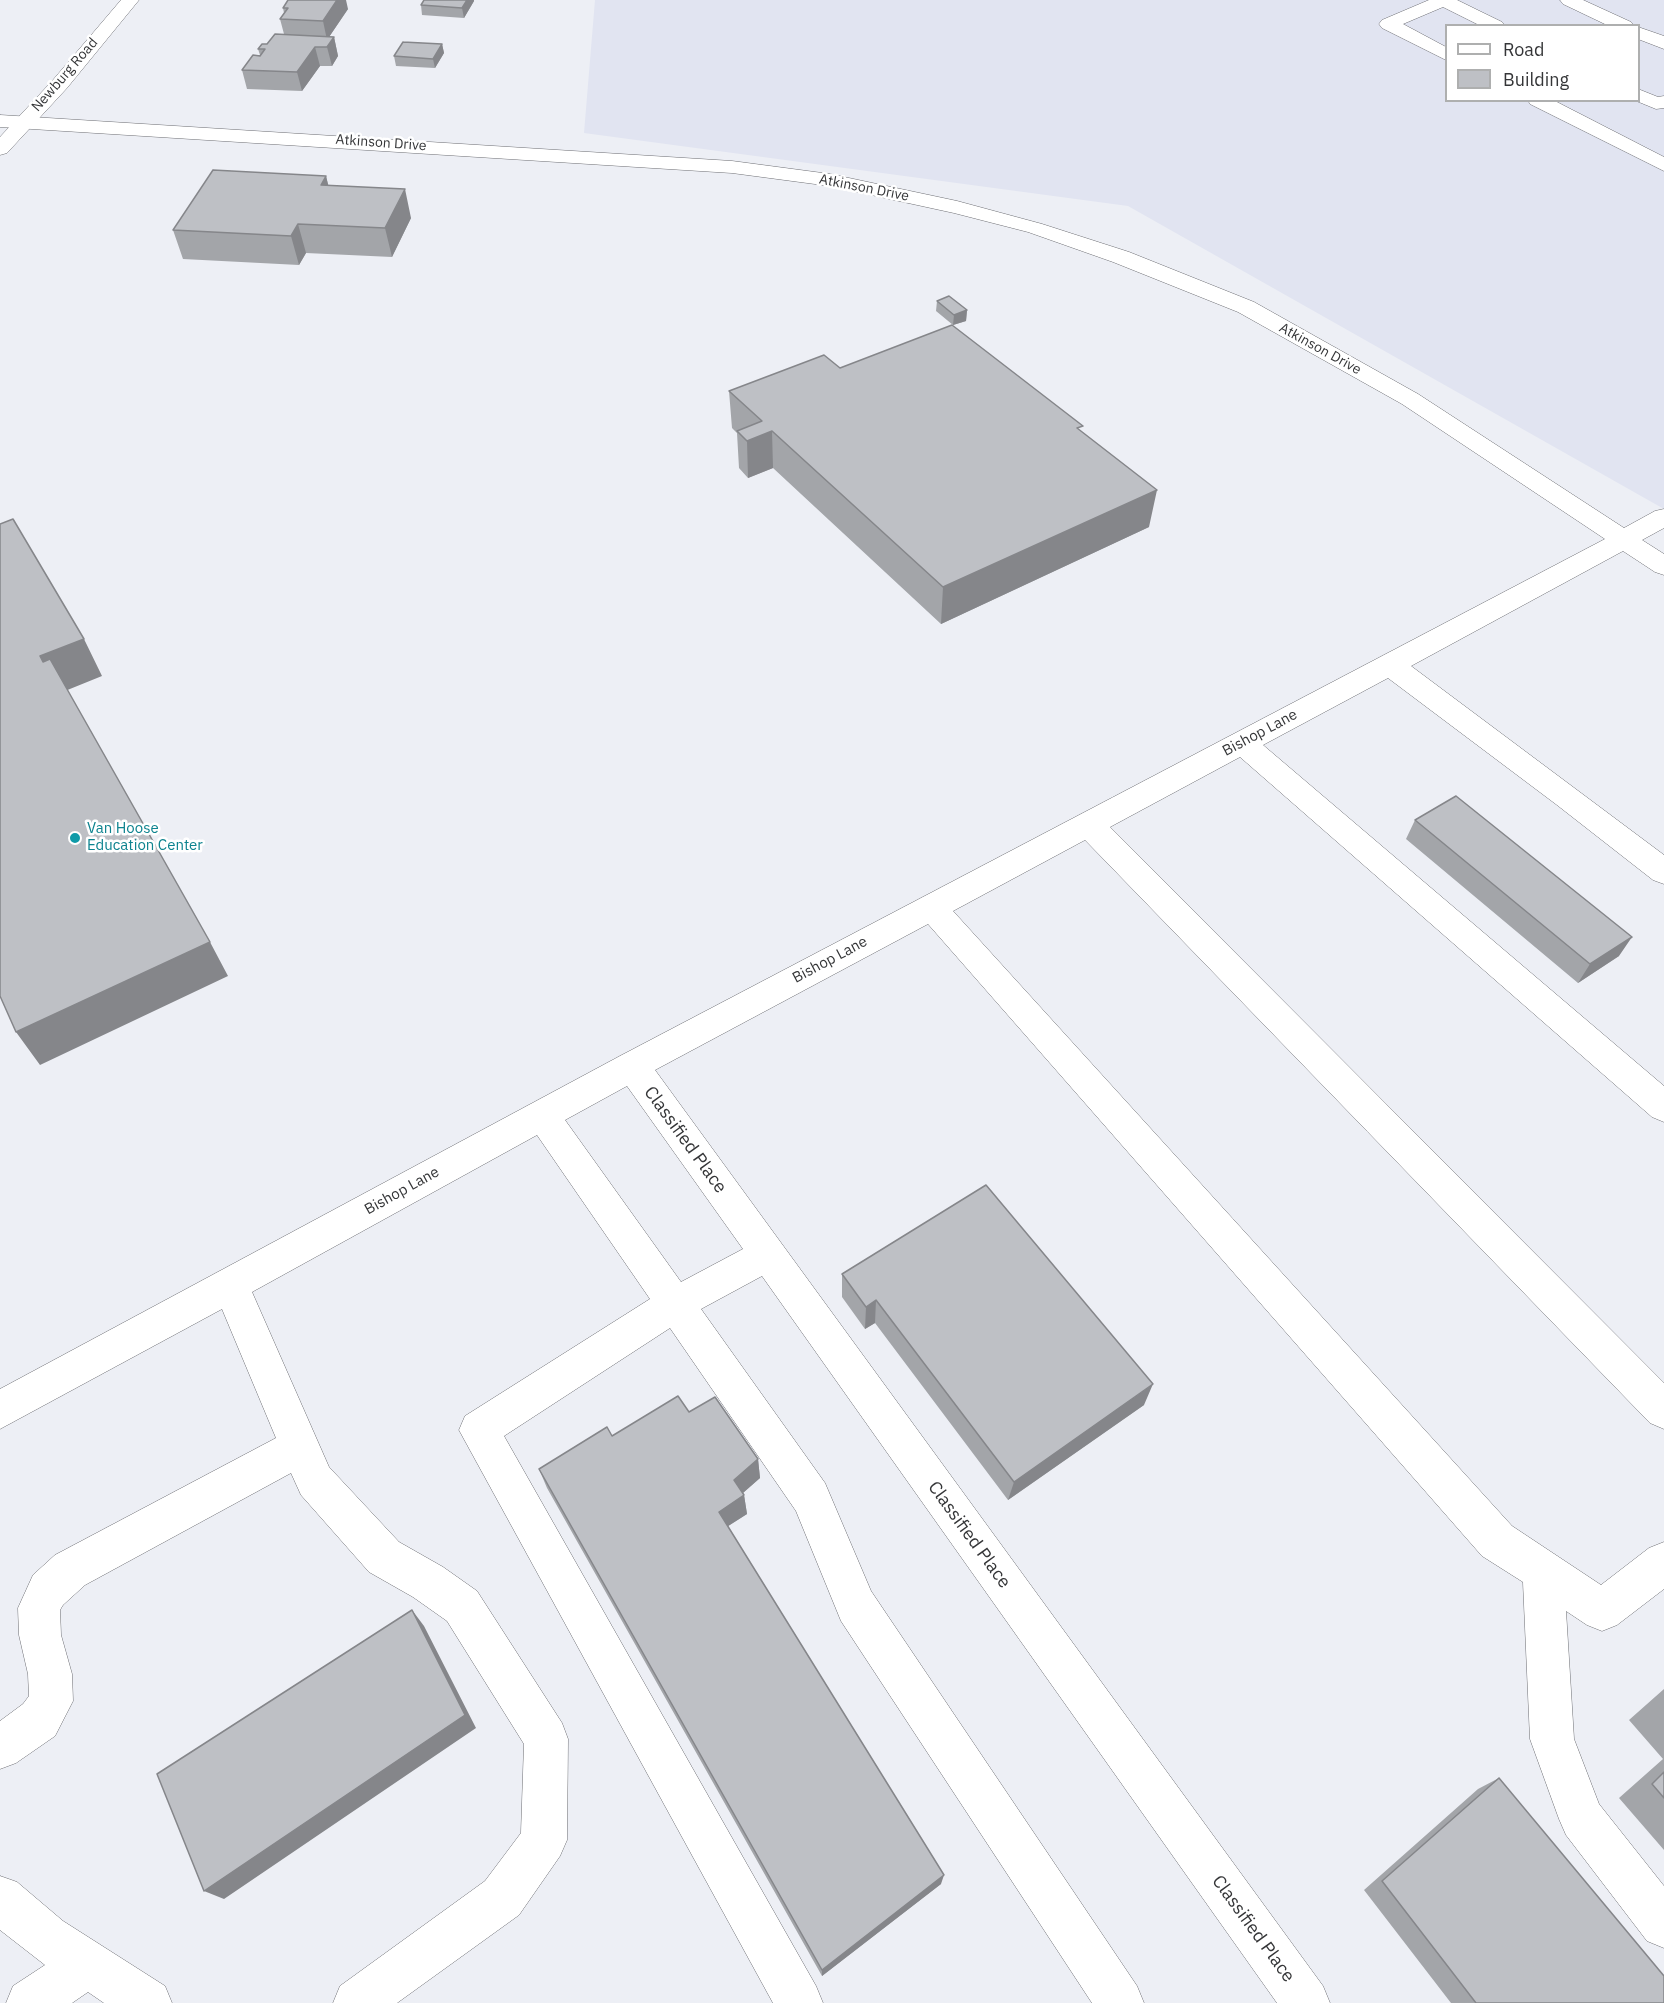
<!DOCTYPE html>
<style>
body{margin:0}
#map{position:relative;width:1664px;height:2003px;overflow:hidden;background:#edeff5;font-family:"IBM Plex Sans",sans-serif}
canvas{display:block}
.legend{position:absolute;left:1445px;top:24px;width:195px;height:78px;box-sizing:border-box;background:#fff;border:2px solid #aeafaf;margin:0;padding:8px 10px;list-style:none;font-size:18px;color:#353638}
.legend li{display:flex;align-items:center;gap:12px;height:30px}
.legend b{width:30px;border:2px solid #aeafaf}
</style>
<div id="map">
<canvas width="1664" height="2003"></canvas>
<ul class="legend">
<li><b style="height:8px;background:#fff"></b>Road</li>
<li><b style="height:16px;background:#bec0c5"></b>Building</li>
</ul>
</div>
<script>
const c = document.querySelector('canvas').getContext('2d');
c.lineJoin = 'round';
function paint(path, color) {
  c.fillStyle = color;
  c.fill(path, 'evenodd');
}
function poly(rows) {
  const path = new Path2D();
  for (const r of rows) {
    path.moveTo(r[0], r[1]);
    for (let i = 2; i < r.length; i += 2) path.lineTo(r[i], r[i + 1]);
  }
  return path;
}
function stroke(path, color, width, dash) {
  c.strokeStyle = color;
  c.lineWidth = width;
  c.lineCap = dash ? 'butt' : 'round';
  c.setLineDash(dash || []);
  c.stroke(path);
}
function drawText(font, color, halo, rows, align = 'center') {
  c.font = font + ' "IBM Plex Sans",sans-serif';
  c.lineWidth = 5;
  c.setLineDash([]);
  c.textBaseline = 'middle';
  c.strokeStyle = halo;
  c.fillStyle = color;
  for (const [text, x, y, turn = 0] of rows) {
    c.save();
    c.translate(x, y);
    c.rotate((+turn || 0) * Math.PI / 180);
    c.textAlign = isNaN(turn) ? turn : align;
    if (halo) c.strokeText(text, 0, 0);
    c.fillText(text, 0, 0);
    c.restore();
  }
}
const built = poly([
 [595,0,1664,0,1664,509,1128,206,584,133],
 [1446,26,1638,26,1638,100,1446,100]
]);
const minor = poly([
 [1429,0,1457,0,1502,22,1505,26,1481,26,1443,7,1403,24,1446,47,1446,60,1382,28,1379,24,1382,20,1429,0],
 [1560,0,1583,0,1631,22,1634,26,1609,26,1563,4,1560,0],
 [1638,27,1664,36,1664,49,1638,39,1638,27],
 [1638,89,1658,97,1664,96,1664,108,1656,109,1634,100,1638,100,1638,89],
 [1528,100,1553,100,1664,157,1664,171,1530,104,1528,100],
 [0,115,732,161,830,174,957,201,1042,224,1129,252,1254,302,1418,394,1624,528,1655,511,1664,509,1664,528,1642,540,1664,554,1664,575,1655,572,1623,551,1411,666,1664,855,1664,884,1653,880,1557,805,1388,678,1263,745,1664,1086,1664,1122,1652,1117,1240,757,1110,827,1664,1383,1664,1429,1650,1423,1085,840,953,911,1512,1526,1601,1585,1649,1548,1664,1542,1664,1589,1617,1625,1602,1631,1587,1625,1566,1611,1574,1739,1599,1804,1664,1886,1664,1948,1647,1941,1566,1835,1559,1819,1530,1739,1523,1582,1482,1556,928,924,655,1070,1323,1986,1330,2003,1277,2003,762,1276,701,1309,825,1483,871,1591,1137,1986,1144,2003,1092,2003,841,1621,796,1511,670,1328,504,1436,816,1986,823,2003,773,2003,459,1430,465,1416,650,1299,537,1135,252,1292,329,1467,399,1542,443,1567,477,1591,562,1723,568,1739,567,1840,560,1856,519,1915,397,2003,333,2003,340,1986,485,1881,521,1833,524,1744,447,1621,413,1597,369,1572,301,1495,291,1473,85,1585,63,1605,60,1610,61,1635,72,1674,73,1701,55,1736,16,1763,0,1769,0,1721,23,1704,29,1696,28,1674,19,1635,18,1608,33,1575,55,1555,276,1438,222,1309,0,1429,0,1389,620,1056,1605,539,1402,404,1238,312,1113,262,1028,232,954,213,830,186,732,173,0,127,0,115],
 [627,1086,743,1249,681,1282,565,1120,627,1086],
 [0,1876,17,1882,63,1921,165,1986,172,2003,104,2003,88,1992,72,2003,6,2003,13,1986,45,1965,0,1930,0,1876]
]);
const major = poly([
 [121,0,139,0,67,88,7,153,0,155,0,137,53,80,121,0]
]);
const wall = poly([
 [474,1,464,18,422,15,421,5],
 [283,8,348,9,329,37,334,37,338,56,332,66,320,66,302,91,247,89,242,70,260,55,258,49,284,34,280,19,284,13],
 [442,44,444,53,435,68,396,66,394,56],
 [326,176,328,185,411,218,392,257,306,253,299,265,183,259,173,230],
 [937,301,967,310,966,321,953,325,936,311],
 [840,368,1082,432,1149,527,941,624,773,468,748,478,739,468,737,433,732,428,729,391],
 [1415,820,1619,956,1578,983,1406,839],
 [842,1274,1144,1405,1008,1500,875,1323,865,1329,842,1297],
 [689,1412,758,1459,760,1478,743,1493,744,1495,747,1514,728,1526,941,1884,822,1976,547,1488,539,1469,612,1436],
 [1664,1689,1664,1850,1619,1798,1663,1759,1629,1720],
 [1499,1778,1664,2003,1451,2003,1364,1890,1478,1789]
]);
const shadedWall = poly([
 [337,0,346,0,348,9,327,40,323,21],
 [467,0,474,0,474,1,464,18,462,8],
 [334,37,338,56,332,66,327,47],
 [442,44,444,53,435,68,433,59],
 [315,47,320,66,302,91,297,72],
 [326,176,333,204,321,185],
 [405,189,411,218,392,257,385,228],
 [298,224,306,253,299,265,291,236],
 [967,310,966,321,953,325,954,315],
 [772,431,773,468,748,478,747,441],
 [1157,490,1149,527,941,624,943,587],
 [84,639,102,676,60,693,40,656],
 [1632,937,1619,956,1578,983,1590,964],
 [210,942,228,976,40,1065,16,1032],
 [876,1300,875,1323,865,1329,866,1307],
 [1153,1384,1144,1405,1008,1500,1014,1482],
 [758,1459,760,1478,736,1499,734,1480],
 [744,1495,747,1514,722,1530,719,1512],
 [412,1610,424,1626,476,1728,224,1899,204,1891],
 [944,1875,941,1884,822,1976,822,1970]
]);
const building = poly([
 [288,0,337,0,323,21,280,19,288,8,283,8,288,0],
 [424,0,467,0,462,8,421,5,424,0],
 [275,34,334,37,327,47,315,47,297,72,242,70,253,55,260,56,265,49,258,49,262,44,267,44,275,34],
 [403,42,442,44,433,59,394,56,403,42],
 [213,170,326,176,321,185,405,189,385,228,298,224,291,236,173,230,213,170],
 [949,296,967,310,954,315,937,301,949,296],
 [952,325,1083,426,1077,428,1157,490,943,587,772,431,747,441,737,431,762,421,729,391,824,355,840,368,952,325],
 [13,519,84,639,40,656,43,662,50,659,210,942,16,1032,0,996,0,524,13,519],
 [1456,796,1632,937,1590,964,1415,820,1456,796],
 [986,1185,1153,1384,1014,1482,876,1300,866,1307,842,1274,986,1185],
 [678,1396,689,1412,715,1397,758,1459,734,1480,744,1495,719,1512,944,1875,822,1970,539,1469,607,1427,612,1436,678,1396],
 [412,1610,465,1715,204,1891,157,1774,412,1610],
 [1664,1772,1664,1798,1652,1784,1664,1772],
 [1499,1778,1664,1976,1664,2003,1476,2003,1382,1881,1499,1778]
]);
const markers = [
 [75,838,6,"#0f9aa8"]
];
const farStreetnames = [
 ["Newburg Road",65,75,-49],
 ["Atkinson Drive",381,143,4],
 ["Atkinson Drive",864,188,11],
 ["Atkinson Drive",1320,349,29]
];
const streetNames = [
 ["Bishop Lane",1260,733,-28],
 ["Bishop Lane",830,960,-28],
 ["Bishop Lane",402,1191,-29]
];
const cultureNames = [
 ["Van Hoose",87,829],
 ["Education Center",87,846]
];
const nearStreetnames = [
 ["Classified Place",685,1140,54],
 ["Classified Place",969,1535,54],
 ["Classified Place",1253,1929,54]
];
paint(built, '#e1e4f1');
stroke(minor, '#6e6f74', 1);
stroke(major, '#6e6f74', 1);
paint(minor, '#fff');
paint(major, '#fff');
paint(wall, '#a3a5a9');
paint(shadedWall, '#85868a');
paint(building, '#bec0c5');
stroke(building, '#85868a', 1.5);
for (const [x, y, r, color] of markers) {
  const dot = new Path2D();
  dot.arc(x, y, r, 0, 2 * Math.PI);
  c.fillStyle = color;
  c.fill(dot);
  stroke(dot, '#fff', 2);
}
drawText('14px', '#353638', '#fff', farStreetnames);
drawText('15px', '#353638', '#fff', streetNames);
drawText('15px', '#0d838f', '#fff', cultureNames, 'left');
drawText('18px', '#353638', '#fff', nearStreetnames);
</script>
